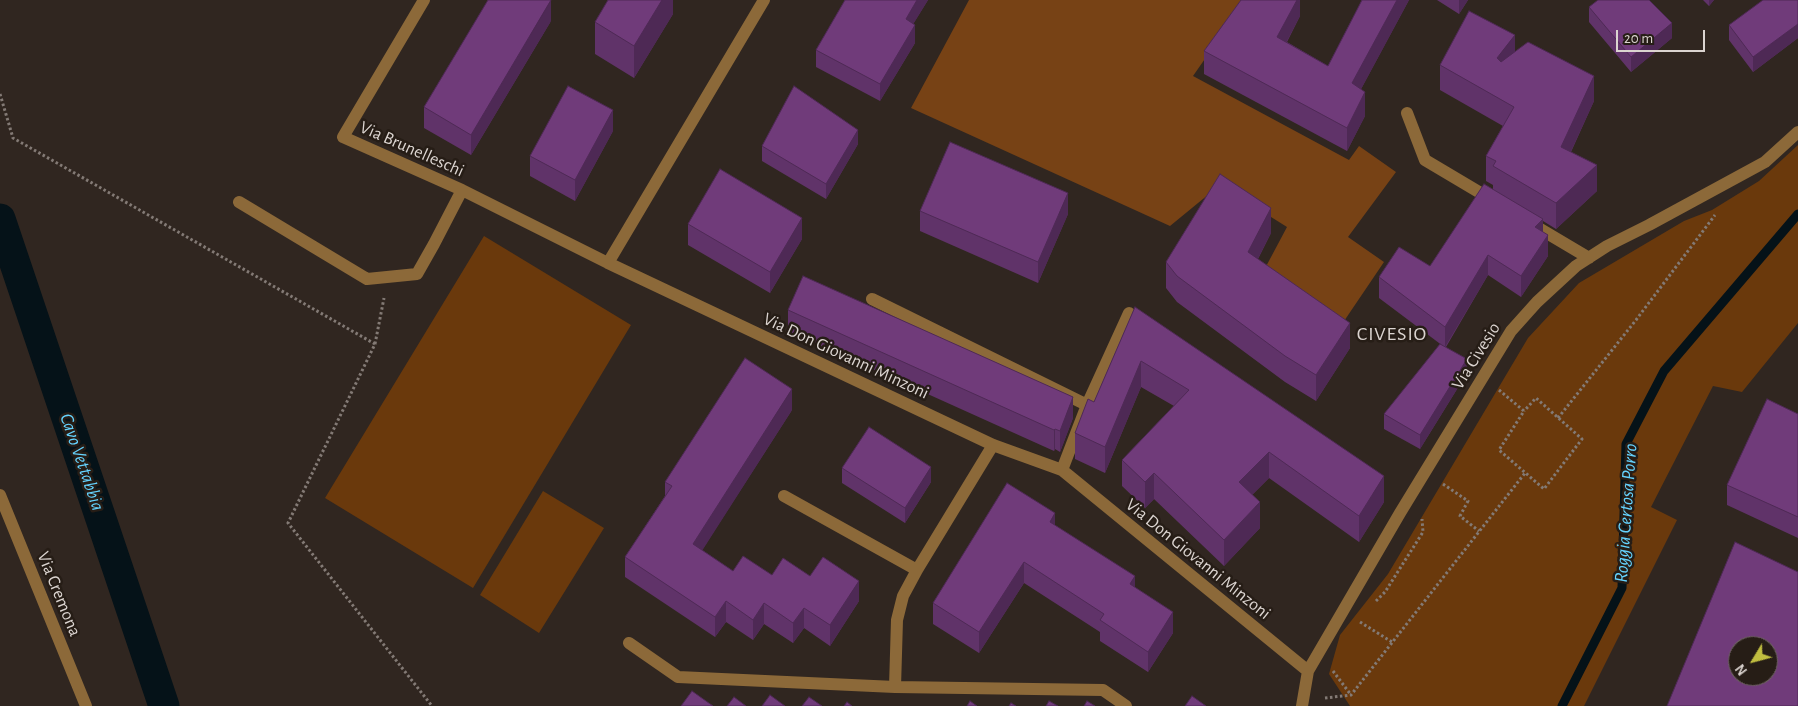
<!DOCTYPE html>
<style>
body{margin:0}
#map{position:relative;width:1798px;height:706px;overflow:hidden;background:#302620;font-family:"Alegreya Sans",sans-serif}
canvas{display:block}
.north{position:absolute;left:1728px;top:636px;width:50px;height:50px;box-sizing:border-box;background:#261d16;border:1px solid #6e6660;border-radius:50%;rotate:233deg;font-size:14px;font-weight:700;line-height:20px;text-align:center;color:#dbd4d0}
.north::after{content:'';display:block;margin:auto;width:18px;height:22px;background:#c1be40;clip-path:polygon(50% 0,100% 100%,50% 72%,0 100%)}
.scale{position:absolute;left:1616px;top:30px;width:89px;height:22px;box-sizing:border-box;border:2px solid #dbd4d0;border-top:0;padding-left:6px;font-size:15px;line-height:18px;white-space:nowrap;color:#dbd4d0;-webkit-text-stroke:4px #261d16;paint-order:stroke}
</style>
<div id="map">
<canvas width="1798" height="706"></canvas>
<div class="north">N</div>
<div class="scale">20 m</div>
</div>
<script>
const c = document.querySelector('canvas').getContext('2d');
c.lineJoin = 'round';
function paint(path, color) {
  c.fillStyle = color;
  c.fill(path, 'evenodd');
}
function poly(rows) {
  const path = new Path2D();
  for (const r of rows) {
    path.moveTo(r[0], r[1]);
    for (let i = 2; i < r.length; i += 2) path.lineTo(r[i], r[i + 1]);
  }
  return path;
}
function stroke(path, color, width, dash) {
  c.strokeStyle = color;
  c.lineWidth = width;
  c.lineCap = dash ? 'butt' : 'round';
  c.setLineDash(dash || []);
  c.stroke(path);
}
function drawText(font, color, halo, rows, align = 'center') {
  c.font = font + ' "Alegreya Sans",sans-serif';
  c.lineWidth = 5;
  c.setLineDash([]);
  c.textBaseline = 'middle';
  c.strokeStyle = halo;
  c.fillStyle = color;
  for (const [text, x, y, turn = 0] of rows) {
    c.save();
    c.translate(x, y);
    c.rotate((+turn || 0) * Math.PI / 180);
    c.textAlign = isNaN(turn) ? turn : align;
    if (halo) c.strokeText(text, 0, 0);
    c.fillText(text, 0, 0);
    c.restore();
  }
}
const green = poly([
 [1798,145,1798,323,1742,392,1713,386,1651,507,1677,520,1584,706,1350,706,1329,674,1340,635,1388,574,1528,338,1579,283,1684,221,1712,210,1759,181],
 [484,236,631,325,473,588,325,498],
 [543,491,604,528,539,633,480,595]
]);
const forest = poly([
 [969,0,1246,0,1193,76,1349,160,1359,146,1396,172,1348,237,1384,262,1338,330,1262,274,1287,227,1220,185,1170,226,911,108]
]);
const stream = poly([
 [1562,706,1622,588,1626,444,1664,371,1798,214]
]);
const canal = poly([
 [0,219,164,706]
]);
const path = poly([
 [0,94,13,138,375,344,288,523,432,706],
 [375,344,384,298],
 [1499,390,1524,411,1499,450,1544,489,1582,439,1536,398,1524,411],
 [1558,418,1636,320,1715,215],
 [1443,484,1468,501,1460,516,1479,531],
 [1376,601,1385,592,1423,532,1422,519],
 [1360,622,1392,642],
 [1333,671,1351,695],
 [1325,698,1351,695,1525,473]
]);
const minor = poly([
 [424,0,343,137,462,190,608,263],
 [764,0,608,263,993,445,1062,470,1308,671],
 [1407,113,1425,160,1494,201],
 [239,202,367,279,417,274,434,244,462,190],
 [1530,223,1589,258],
 [872,299,1087,405],
 [1062,470,1087,405,1129,313],
 [0,495,86,706],
 [784,496,917,570],
 [629,643,678,677,895,687,1103,690,1126,706],
 [895,687,897,620,903,596,917,570,993,445],
 [1302,706,1308,671,1400,513,1511,331,1537,302,1576,266,1607,246,1649,225,1765,162,1798,132]
]);
const wall = poly([
 [673,0,673,14,634,78,595,54,595,22],
 [845,0,928,0,913,24,915,43,880,101,816,67,816,50],
 [1300,0,1300,16,1287,42,1328,66,1362,0,1409,0,1361,89,1365,116,1347,151,1204,74,1204,51],
 [1437,0,1468,0,1459,14],
 [1703,0,1714,0,1709,6],
 [1798,0,1798,38,1753,72,1729,40,1729,25],
 [1589,7,1672,38,1631,72,1589,22],
 [551,21,471,155,424,128,424,107],
 [1515,52,1594,101,1571,152,1597,191,1556,229,1543,221,1543,232,1548,256,1521,297,1488,275,1446,347,1467,373,1420,449,1384,429,1384,414,1443,346,1379,298,1379,277,1430,266,1493,189,1493,185,1486,181,1486,156,1503,126,1440,90,1440,65],
 [613,131,575,201,530,176,530,156],
 [858,144,826,199,762,161,762,146],
 [920,211,1068,214,1038,283,920,231],
 [688,224,802,239,770,293,688,245],
 [1271,233,1258,259,1350,348,1316,401,1285,382,1177,302,1166,288,1166,262],
 [1135,307,1384,502,1359,542,1269,478,1252,495,1260,528,1224,566,1154,499,1145,508,1122,486,1122,460,1174,406,1141,387,1105,473,1075,459,1075,433,1094,402],
 [788,310,1073,418,1060,452,1055,449,1054,451,788,331],
 [792,410,702,550,733,571,772,575,810,576,859,601,830,646,804,628,793,643,764,624,753,640,726,622,715,637,625,577,625,557,665,496,665,482],
 [1798,414,1798,538,1727,505,1727,485],
 [842,468,931,482,905,523,842,483],
 [1055,526,1135,587,1173,633,1148,672,1100,641,1100,632,1024,583,979,653,933,624,933,603]
]);
const shadedWall = poly([
 [551,0,551,21,471,155,471,135],
 [662,0,673,0,673,14,634,78,634,46],
 [917,0,928,0,906,36,906,19],
 [1297,0,1300,0,1300,16,1277,60,1277,37],
 [1397,0,1409,0,1352,106,1352,83],
 [1459,0,1468,0,1459,14],
 [1709,0,1714,0,1709,6],
 [1672,23,1672,38,1631,72,1631,57],
 [1798,24,1798,38,1753,72,1753,57],
 [915,25,915,43,880,101,880,84],
 [1515,35,1515,61,1497,84,1497,58],
 [1594,76,1594,101,1561,173,1561,147],
 [1365,92,1365,116,1347,151,1347,128],
 [613,110,613,131,575,201,575,180],
 [858,130,858,144,826,199,826,184],
 [1597,165,1597,191,1556,229,1556,203],
 [1068,193,1068,214,1038,283,1038,262],
 [1271,208,1271,233,1248,278,1248,252],
 [802,218,802,239,770,293,770,272],
 [1543,219,1543,240,1535,227],
 [1548,235,1548,256,1521,297,1521,276],
 [1488,255,1488,275,1445,347,1445,327],
 [1350,323,1350,348,1316,401,1316,375],
 [1467,359,1467,373,1420,449,1420,435],
 [1141,361,1141,387,1105,473,1105,447],
 [792,389,792,410,693,565,693,544],
 [1073,397,1073,418,1060,452,1060,431],
 [1055,429,1055,449,1054,451,1054,430],
 [1269,452,1269,478,1239,508,1239,482],
 [931,467,931,482,905,523,905,508],
 [1154,473,1154,499,1145,508,1145,482],
 [1384,476,1384,502,1359,542,1359,516],
 [1260,502,1260,528,1224,566,1224,540],
 [1055,513,1055,534,1050,522],
 [1024,562,1024,583,979,653,979,632],
 [1135,576,1135,597,1130,584],
 [859,581,859,601,830,646,830,625],
 [726,601,726,622,715,637,715,617],
 [764,603,764,624,753,640,753,620],
 [804,608,804,628,793,643,793,623],
 [1173,612,1173,633,1148,672,1148,652]
]);
const building = poly([
 [488,0,551,0,471,135,424,107,488,0],
 [608,0,662,0,634,46,595,22,608,0],
 [845,0,917,0,906,19,915,25,880,84,816,50,845,0],
 [1241,0,1297,0,1277,37,1328,66,1362,0,1397,0,1352,83,1365,92,1347,128,1204,51,1241,0],
 [1598,0,1649,0,1672,23,1631,57,1589,7,1598,0],
 [1763,0,1798,0,1798,24,1753,57,1729,25,1763,0],
 [1469,11,1515,35,1497,58,1501,62,1528,42,1594,76,1561,147,1597,165,1556,203,1493,166,1496,161,1486,156,1514,107,1440,65,1469,11],
 [568,86,613,110,575,180,530,156,568,86],
 [794,86,858,130,826,184,762,146,794,86],
 [950,142,1068,193,1038,262,920,211,950,142],
 [720,169,802,218,770,272,688,224,720,169],
 [1220,174,1271,208,1248,252,1350,323,1316,375,1285,356,1177,276,1166,262,1220,174],
 [1484,184,1543,219,1535,227,1548,235,1521,276,1488,255,1445,327,1379,277,1399,247,1430,266,1484,184],
 [803,276,1073,397,1060,431,1055,429,1054,430,788,310,803,276],
 [1135,307,1384,476,1359,516,1269,452,1239,482,1260,502,1224,540,1154,473,1145,482,1122,460,1189,390,1141,361,1105,447,1075,433,1088,399,1094,402,1135,307],
 [1440,344,1467,359,1420,435,1384,414,1440,344],
 [745,358,792,389,693,544,733,571,743,556,772,575,783,558,810,576,823,557,859,581,830,625,804,608,793,623,764,603,753,620,726,601,715,617,625,557,672,486,665,482,745,358],
 [1767,399,1798,414,1798,517,1727,485,1767,399],
 [869,427,931,467,905,508,842,468,869,427],
 [1007,483,1055,513,1050,522,1135,576,1130,584,1173,612,1148,652,1100,620,1104,614,1024,562,979,632,933,603,1007,483],
 [1735,542,1798,572,1798,706,1667,706,1735,542],
 [1738,646,1768,646,1768,676,1738,676,1738,646],
 [692,691,713,706,681,706,692,691],
 [770,695,785,706,762,706,770,695],
 [1192,696,1206,706,1185,706,1192,696],
 [734,697,746,706,727,706,734,697],
 [809,697,822,706,802,706,809,697],
 [970,701,977,706,967,706,970,701],
 [1049,701,1058,706,1046,706,1049,701],
 [1087,701,1095,706,1084,706,1087,701],
 [847,702,852,706,844,706,847,702],
 [1011,703,1016,706,1009,706,1011,703]
]);
const streetNames = [
 ["Via Brunelleschi",412,149,24],
 ["Via Don Giovanni Minzoni",846,356,25],
 ["Via Civesio",1476,356,-58],
 ["Via Don Giovanni Minzoni",1198,559,39],
 ["Via Cremona",59,594,68]
];
const waterNames = [
 ["Cavo Vettabbia",82,462,71],
 ["Roggia Certosa Porro",1626,513,-86]
];
const quarterNames = [
 ["CIVESIO",1392,334]
];
paint(green, '#6a390c');
paint(forest, '#774215');
stroke(stream, '#051218', 9);
stroke(canal, '#051218', 31);
stroke(path, '#837a75', 3, [2.5, 2.5]);
stroke(minor, '#8c6939', 12);
paint(wall, '#603369');
paint(shadedWall, '#4e2955');
paint(building, '#703b7a');
stroke(building, '#4e2955', 1);
drawText('18px', '#dbd4d0', '#261d16', streetNames);
drawText('italic 19px', '#65d3fe', '#261d16', waterNames);
c.letterSpacing = '1px';
drawText('20px', '#dbd4d0', '#261d16', quarterNames);
c.letterSpacing = '0px';
</script>
